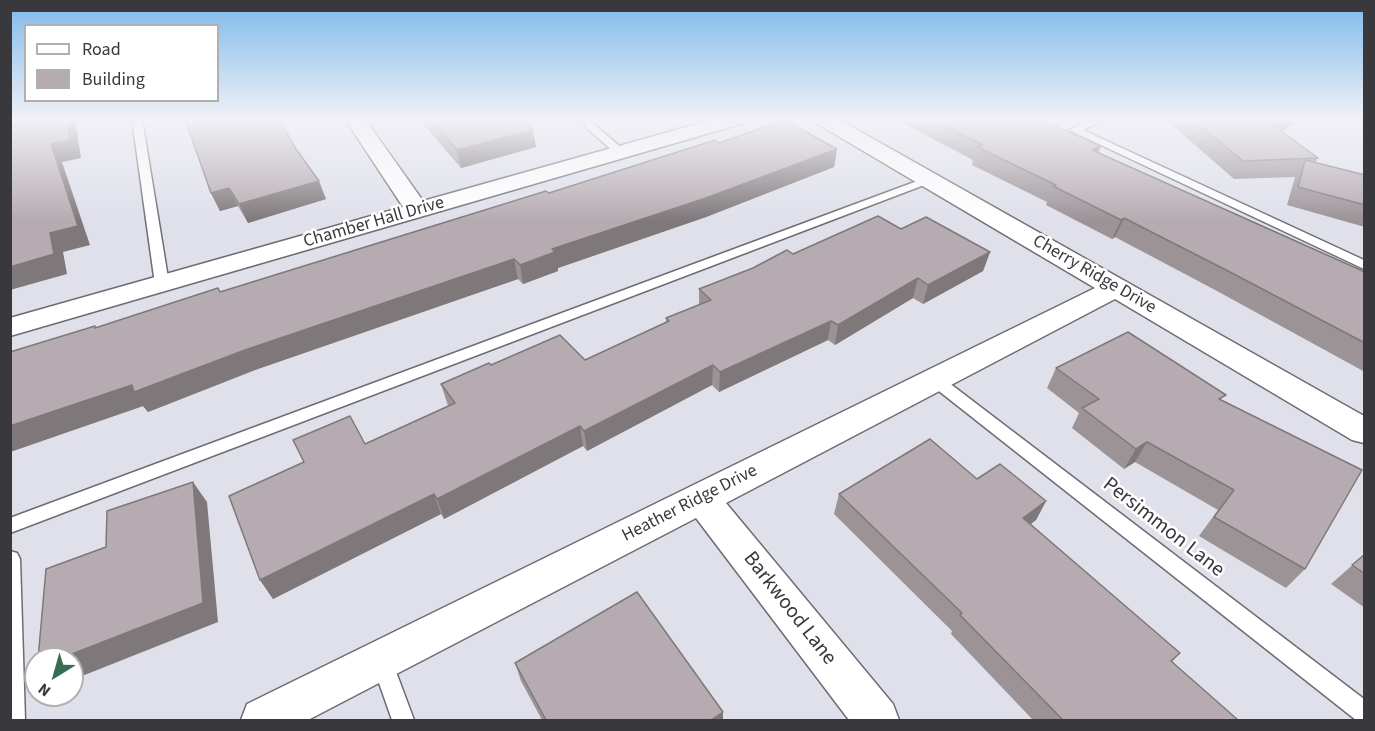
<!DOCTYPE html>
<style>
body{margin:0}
#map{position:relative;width:1375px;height:731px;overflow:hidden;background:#dfe0ea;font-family:"Source Sans 3",sans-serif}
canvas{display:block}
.frame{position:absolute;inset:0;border:12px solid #39393d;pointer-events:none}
.legend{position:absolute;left:24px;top:24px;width:195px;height:78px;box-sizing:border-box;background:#fff;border:2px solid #b0b0b1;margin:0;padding:8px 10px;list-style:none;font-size:18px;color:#39393d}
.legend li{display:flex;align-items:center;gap:12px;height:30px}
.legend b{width:30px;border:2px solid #b0b0b1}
.north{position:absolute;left:24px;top:647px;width:60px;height:60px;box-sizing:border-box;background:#fff;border:2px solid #b0b0b1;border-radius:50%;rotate:217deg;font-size:16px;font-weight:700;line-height:24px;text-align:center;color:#39393d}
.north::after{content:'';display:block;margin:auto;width:21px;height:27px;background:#366d54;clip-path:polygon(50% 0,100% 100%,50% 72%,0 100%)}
</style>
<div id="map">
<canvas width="1375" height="731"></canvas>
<div class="frame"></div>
<ul class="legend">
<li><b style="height:8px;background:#fff"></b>Road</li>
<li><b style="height:16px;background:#b5abb0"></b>Building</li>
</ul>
<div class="north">N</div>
</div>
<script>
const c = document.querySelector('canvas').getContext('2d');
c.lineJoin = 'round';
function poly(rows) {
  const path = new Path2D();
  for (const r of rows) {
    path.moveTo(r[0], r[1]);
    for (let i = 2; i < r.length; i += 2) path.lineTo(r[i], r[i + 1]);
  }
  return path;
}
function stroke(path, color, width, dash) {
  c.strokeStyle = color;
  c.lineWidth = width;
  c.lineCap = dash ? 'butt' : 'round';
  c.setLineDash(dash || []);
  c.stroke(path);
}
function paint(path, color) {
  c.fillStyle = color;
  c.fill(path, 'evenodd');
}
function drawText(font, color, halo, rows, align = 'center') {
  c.font = font + ' "Source Sans 3",sans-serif';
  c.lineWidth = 5;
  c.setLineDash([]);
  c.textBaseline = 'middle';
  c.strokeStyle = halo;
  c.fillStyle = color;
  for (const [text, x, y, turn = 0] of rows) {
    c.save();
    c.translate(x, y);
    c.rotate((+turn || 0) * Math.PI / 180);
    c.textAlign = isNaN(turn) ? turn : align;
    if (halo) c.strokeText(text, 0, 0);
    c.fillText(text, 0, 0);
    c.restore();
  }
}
const lane = poly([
 [132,119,142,119,169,284,162,288,155,284,132,119],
 [577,119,588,119,625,151,625,155,617,155,577,119],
 [1093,119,1107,119,1083,130,1364,260,1364,269,1069,130,1093,119],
 [928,177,932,178,932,182,10,533,10,518,928,177],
 [935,375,940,376,1364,699,1364,720,1356,720,930,384,927,380,930,376,935,375],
 [10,551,17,553,20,559,25,720,10,720,10,551],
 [382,650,389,653,414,720,392,720,371,660,375,653,382,650]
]);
const street = poly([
 [345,119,365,119,423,201,715,119,747,119,744,123,10,336,10,318,403,207,345,119],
 [813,119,838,119,1364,416,1364,443,1352,440,1115,299,726,503,893,704,899,720,849,720,696,518,308,720,241,720,247,704,1095,288,816,123,813,119]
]);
const wall = poly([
 [419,119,522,119,536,147,461,168],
 [895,119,1039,119,1101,146,1098,152,1365,272,1365,372,1217,291,1115,237,1112,239,1046,205,1047,202,972,165,973,160],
 [1165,119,1301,119,1281,132,1318,158,1315,163,1365,175,1365,227,1287,205,1295,177,1234,179],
 [719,143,837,149,834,167,706,217,558,268,558,271,523,284,518,279,255,370,148,412,143,406,10,452,10,352,95,326,96,328,220,292],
 [296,149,326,199,248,223,238,206,220,211,211,193],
 [901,229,990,252,983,271,923,304,913,298,835,345,828,340,719,392,712,385,587,451,583,446,444,519,441,514,273,599,260,580,365,444,448,406,441,384,491,365,585,360,666,322,666,318,699,305,699,289,793,254],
 [1056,368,1222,400,1305,569,1286,588,1199,536,1218,510,1135,462,1124,469,1072,428,1079,413,1047,388],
 [977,479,1046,501,1036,520,1031,524,1180,653,1172,662,1238,720,1033,720,951,634,952,631,834,514,839,494],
 [1365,554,1365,608,1331,584],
 [515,663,723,712,723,720,542,720,521,681]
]);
const shadedWall = poly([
 [67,119,75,119,81,158,62,162,90,245,63,252,67,274,10,290,10,267,50,233,51,144],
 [1283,119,1301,119,1263,143,1273,125],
 [533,130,536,147,461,168,457,150],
 [1101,146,1094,163,1092,150],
 [837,149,834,167,706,217,558,268,558,271,523,284,520,265,552,249],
 [319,181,326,199,248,223,239,204],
 [229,188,238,206,220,211,211,193],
 [1124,218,1115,237,1112,239,1121,220],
 [990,252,983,271,923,304,928,285],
 [514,259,518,279,255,370,148,412,143,406,10,452,10,426,132,385,245,350],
 [918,278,913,298,835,345,838,325],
 [831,321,828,340,719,392,720,372],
 [713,365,712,385,587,451,584,431],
 [580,426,583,446,444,519,437,499],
 [1147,442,1135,462,1124,469,1136,449],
 [193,482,207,502,218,622,72,680,72,659,59,659],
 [434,494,441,514,273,599,260,580],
 [1046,501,1036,520,1013,537,1023,518],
 [723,712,723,720,711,720]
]);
const building = poly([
 [10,119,67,119,70,140,51,144,78,226,50,233,54,254,10,267,10,119],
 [185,119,279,119,296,149,319,181,239,204,229,188,211,193,185,119],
 [430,119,522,119,533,130,457,150,430,119],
 [932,119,1039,119,1101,146,1092,150,1365,272,1365,343,1228,271,1124,218,1121,220,1053,186,1056,185,977,147,983,145,932,119],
 [1192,119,1283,119,1273,125,1318,158,1243,161,1192,119],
 [784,120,837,149,706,198,552,249,555,252,520,265,514,259,245,350,134,392,132,385,10,426,10,352,95,326,95,328,218,288,220,292,546,191,549,193,715,140,719,143,784,120],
 [1305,160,1365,175,1365,205,1298,187,1305,160],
 [878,216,901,229,926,217,990,252,928,285,918,278,838,325,831,321,720,372,713,365,584,431,580,426,437,499,434,494,260,580,229,496,304,462,293,440,350,416,365,444,455,403,441,384,489,363,491,365,560,335,585,360,669,321,666,318,711,300,699,289,753,268,787,250,793,254,878,216],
 [1128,332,1226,395,1219,399,1362,470,1305,569,1214,517,1234,490,1147,442,1136,449,1082,408,1099,399,1056,368,1128,332],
 [930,439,977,479,1000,464,1046,501,1023,518,1180,653,1171,661,1238,720,1063,720,960,615,962,613,839,494,930,439],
 [193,482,203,603,59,659,38,659,46,569,106,547,107,511,193,482],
 [1365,554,1365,574,1352,565,1365,554],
 [637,592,723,712,711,720,546,720,515,663,637,592]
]);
const streetNames = [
 ["Chamber Hall Drive",374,223,-16],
 ["Cherry Ridge Drive",1094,275,30],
 ["Heather Ridge Drive",690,504,-27]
];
const nearStreetnames = [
 ["Persimmon Lane",1163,528,38],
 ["Barkwood Lane",789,609,52]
];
stroke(lane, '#6b6c74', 3);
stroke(street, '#6b6c74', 3);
paint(lane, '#fff');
paint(street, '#fff');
paint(wall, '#9c9397');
paint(shadedWall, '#7f787b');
paint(building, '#b5abb0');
stroke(building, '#7f787b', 1.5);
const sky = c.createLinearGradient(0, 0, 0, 221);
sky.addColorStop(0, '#7db9eb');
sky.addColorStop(0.54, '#f1f1f6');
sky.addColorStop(1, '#f1f1f600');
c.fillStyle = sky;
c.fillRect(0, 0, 1375, 221);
drawText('18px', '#39393d', '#fff', streetNames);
drawText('21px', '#39393d', '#fff', nearStreetnames);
</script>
